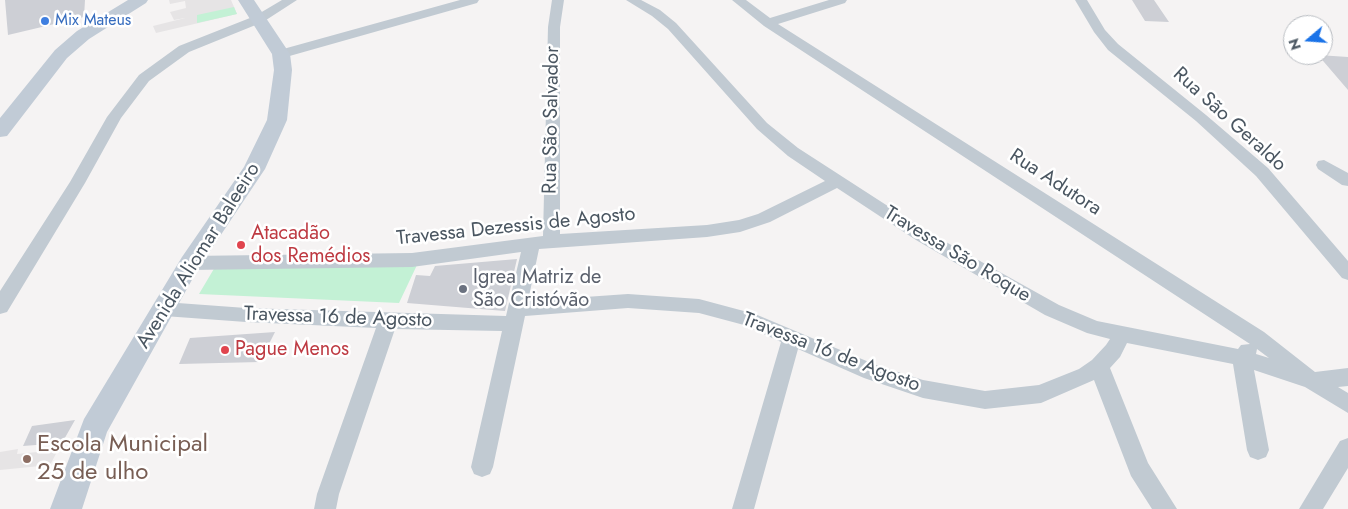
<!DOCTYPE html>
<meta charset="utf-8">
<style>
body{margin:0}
#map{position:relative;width:1348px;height:509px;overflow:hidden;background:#f5f3f3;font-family:Jost,sans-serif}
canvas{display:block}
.north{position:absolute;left:1283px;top:15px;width:50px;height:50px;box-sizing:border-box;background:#fff;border:1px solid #b7bbc0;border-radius:50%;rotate:252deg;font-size:14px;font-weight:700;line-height:20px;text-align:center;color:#4a5661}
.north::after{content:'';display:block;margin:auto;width:18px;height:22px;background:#1a73e8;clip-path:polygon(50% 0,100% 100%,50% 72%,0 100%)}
</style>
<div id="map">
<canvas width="1348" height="509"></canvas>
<div class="north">N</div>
</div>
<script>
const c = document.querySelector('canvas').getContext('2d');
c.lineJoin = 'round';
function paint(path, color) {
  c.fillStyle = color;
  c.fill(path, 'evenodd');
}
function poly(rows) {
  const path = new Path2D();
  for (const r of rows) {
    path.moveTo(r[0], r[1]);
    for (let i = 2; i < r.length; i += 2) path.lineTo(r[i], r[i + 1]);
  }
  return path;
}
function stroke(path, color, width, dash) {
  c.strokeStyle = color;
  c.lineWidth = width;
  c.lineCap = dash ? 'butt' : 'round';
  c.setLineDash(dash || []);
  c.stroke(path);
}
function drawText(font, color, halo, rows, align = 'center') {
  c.font = font + ' Jost,sans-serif';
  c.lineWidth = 5;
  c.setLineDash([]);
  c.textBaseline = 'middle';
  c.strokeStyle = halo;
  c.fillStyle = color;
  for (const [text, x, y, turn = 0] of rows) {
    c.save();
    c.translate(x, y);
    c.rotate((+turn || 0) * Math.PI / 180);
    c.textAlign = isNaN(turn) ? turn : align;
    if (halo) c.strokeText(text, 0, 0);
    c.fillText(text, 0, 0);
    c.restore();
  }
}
const education = poly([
 [169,0,231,0,237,14,156,33,153,26,185,18,174,20,170,12,186,8,185,1,170,4],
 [18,449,17,454,58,450,50,465,0,470,0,452]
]);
const green = poly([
 [234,7,237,14,197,23,197,15],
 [417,265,399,303,199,294,215,267]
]);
const building = poly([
 [5,0,85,0,84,17,8,35],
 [1132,0,1154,0,1169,22,1145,21],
 [1318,55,1348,57,1348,90],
 [517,259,505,311,407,303,416,275,430,276,435,266],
 [275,332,260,362,179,364,190,338],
 [75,420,62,443,23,446,32,426]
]);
const minor = poly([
 [282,0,297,0,263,22,189,52,149,81,121,118,85,183,7,312,0,314,0,291,70,182,107,117,139,75,179,46,255,16,282,0],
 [460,0,479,0,477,3,286,57,281,58,274,54,276,51,460,0],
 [552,0,564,0,560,27,560,234,707,225,739,220,758,214,825,181,788,156,757,129,668,29,652,16,626,0,641,0,660,10,676,23,767,123,798,148,928,232,1059,305,1097,321,1238,349,1241,345,1250,344,764,26,732,0,746,0,770,18,829,0,847,0,845,3,778,24,1264,332,1315,372,1348,368,1348,386,1338,387,1348,393,1348,413,1305,387,1254,370,1269,450,1266,457,1258,460,1250,457,1247,450,1233,364,1127,343,1120,357,1110,368,1148,463,1177,509,1152,509,1131,476,1094,380,1041,403,985,409,923,398,864,378,798,349,754,509,732,509,781,342,744,325,699,313,628,308,525,316,493,467,490,474,482,477,474,474,471,467,502,331,395,329,339,494,336,509,314,509,317,494,376,328,246,322,164,316,157,314,155,309,157,304,164,302,246,308,506,316,521,252,412,267,190,270,184,268,181,263,184,258,190,256,412,253,543,236,548,27,552,0],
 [837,188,916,240,1045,315,1087,333,1110,339,1106,345,1092,360,1079,369,1039,385,985,391,923,380,876,365,755,314,699,299,628,294,528,301,539,249,707,237,740,232,770,222,837,188],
 [1257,349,1269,358,1256,354,1257,349],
 [1075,0,1087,0,1105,30,1118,44,1206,115,1268,168,1348,261,1348,280,1342,278,1256,176,1196,121,1108,50,1094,32,1075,0],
 [1324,160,1348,173,1348,186,1342,185,1318,169,1316,165,1318,161,1324,160],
 [1348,438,1348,468,1323,509,1299,509,1340,441,1348,438]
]);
const secondary = poly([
 [128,0,148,0,146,3,89,39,67,58,7,136,0,137,0,118,55,50,77,31,128,0],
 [238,0,254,0,290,54,292,70,287,120,265,169,198,269,107,432,82,509,50,509,84,419,182,257,244,167,267,120,274,70,272,54,238,0]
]);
const markers = [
 [45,21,5,"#3f7fe0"],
 [241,245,5,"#e0444e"],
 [463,289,5,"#6b7280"],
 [225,350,5,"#e0444e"],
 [27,459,5,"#8d6e63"]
];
const farShopnames = [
 ["Mix Mateus",55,21]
];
const streetNames = [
 ["Rua São Salvador",552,120,-89],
 ["Rua São Geraldo",1229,120,42],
 ["Rua Adutora",1055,183,33],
 ["Travessa Dezessis de Agosto",516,227,-6],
 ["Travessa São Roque",957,255,31],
 ["Avenida Aliomar Baleeiro",199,256,-58],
 ["Travessa 16 de Agosto",338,318,2],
 ["Travessa 16 de Agosto",831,353,21]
];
const healthNames = [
 ["Atacadão",251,234],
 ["dos Remédios",251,257],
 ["Pague Menos",235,350]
];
const worshipNames = [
 ["Igrea Matriz de",473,278],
 ["São Cristóvão",473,301]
];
const nearEducationnames = [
 ["Escola Municipal",37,445],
 ["25 de ulho",37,473]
];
paint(education, '#e6e4e5');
paint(green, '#c3f1d5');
paint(building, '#cdcfd5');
paint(minor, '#c1cad2');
paint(secondary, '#c1cbd6');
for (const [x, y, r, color] of markers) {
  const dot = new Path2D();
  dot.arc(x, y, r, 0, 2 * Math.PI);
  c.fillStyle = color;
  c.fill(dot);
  stroke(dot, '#fff', 2);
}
drawText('16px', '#366cbe', '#fff', farShopnames, 'left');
drawText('20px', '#4a5661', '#fff', streetNames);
drawText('20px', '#be3a42', '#fff', healthNames, 'left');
drawText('20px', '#5b616d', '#fff', worshipNames, 'left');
drawText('24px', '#785e54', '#fff', nearEducationnames, 'left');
</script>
